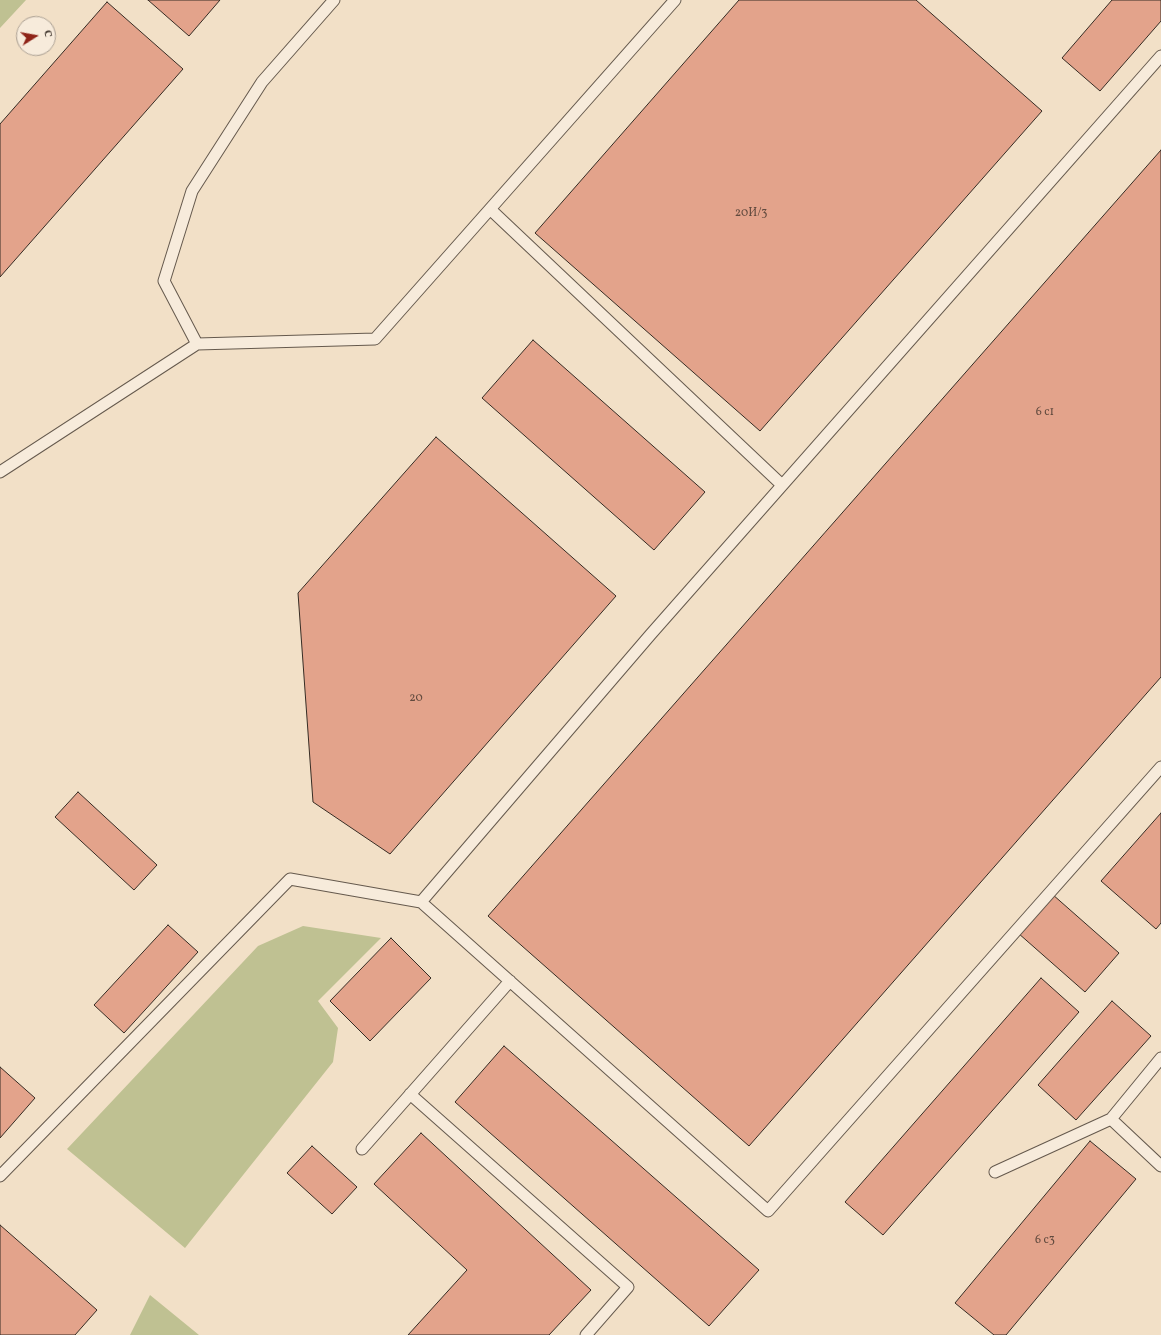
<!DOCTYPE html>
<meta charset="utf-8">
<style>
body{margin:0}
#map{position:relative;width:1161px;height:1335px;overflow:hidden;background:#f2e0c7;font-family:Vollkorn,serif}
canvas{display:block}
.north{position:absolute;left:16px;top:16px;width:40px;height:40px;box-sizing:border-box;background:#f7ebdb;border:1px solid #aa9f92;border-radius:50%;rotate:79deg;font-size:11px;font-weight:700;line-height:16px;text-align:center;color:#362c24}
.north::after{content:'';display:block;margin:auto;width:14px;height:18px;background:#8f2418;clip-path:polygon(50% 0,100% 100%,50% 72%,0 100%)}
</style>
<div id="map">
<canvas width="1161" height="1335"></canvas>
<div class="north">С</div>
</div>
<script>
const c = document.querySelector('canvas').getContext('2d');
c.lineJoin = 'round';
function paint(path, color) {
  c.fillStyle = color;
  c.fill(path, 'evenodd');
}
function poly(rows) {
  const path = new Path2D();
  for (const r of rows) {
    path.moveTo(r[0], r[1]);
    for (let i = 2; i < r.length; i += 2) path.lineTo(r[i], r[i + 1]);
  }
  return path;
}
function stroke(path, color, width, dash) {
  c.strokeStyle = color;
  c.lineWidth = width;
  c.lineCap = dash ? 'butt' : 'round';
  c.setLineDash(dash || []);
  c.stroke(path);
}
function drawText(font, color, halo, rows, align = 'center') {
  c.font = font + ' Vollkorn,serif';
  c.lineWidth = 3;
  c.setLineDash([]);
  c.textBaseline = 'middle';
  c.strokeStyle = halo;
  c.fillStyle = color;
  for (const [text, x, y, turn = 0] of rows) {
    c.save();
    c.translate(x, y);
    c.rotate((+turn || 0) * Math.PI / 180);
    c.textAlign = isNaN(turn) ? turn : align;
    if (halo) c.strokeText(text, 0, 0);
    c.fillText(text, 0, 0);
    c.restore();
  }
}
const green = poly([
 [0,0,26,0,0,28],
 [303,926,381,938,318,1001,338,1028,333,1062,185,1248,67,1149,258,946],
 [150,1295,199,1335,130,1335]
]);
const building = poly([
 [148,0,220,0,189,36,148,0],
 [739,0,916,0,1042,111,760,431,535,233,739,0],
 [1112,0,1161,0,1161,21,1100,91,1062,58,1112,0],
 [107,2,183,69,0,277,0,124,107,2],
 [1161,150,1161,677,749,1146,488,916,1161,150],
 [533,340,705,492,654,550,482,398,533,340],
 [436,437,616,596,390,854,313,802,298,593,436,437],
 [78,792,157,865,134,890,55,817,78,792],
 [1161,813,1161,923,1156,929,1101,881,1161,813],
 [1052,894,1119,953,1085,992,1018,933,1052,894],
 [168,925,198,952,124,1033,94,1005,168,925],
 [391,938,431,978,370,1041,330,1001,391,938],
 [1041,978,1079,1012,883,1235,845,1202,1041,978],
 [1112,1001,1151,1036,1076,1120,1038,1085,1112,1001],
 [504,1046,759,1270,709,1326,455,1102,504,1046],
 [0,1067,35,1098,0,1138,0,1067],
 [421,1133,591,1290,549,1335,408,1335,467,1270,374,1184,421,1133],
 [1090,1141,1136,1179,1006,1335,994,1335,955,1303,1090,1141],
 [312,1146,357,1187,332,1214,287,1173,312,1146],
 [0,1225,97,1310,75,1335,0,1335,0,1225]
]);
const service = poly([
 [490,209,782,485],
 [197,344,164,281,192,191,262,82,334,0],
 [0,472,197,344,375,339,675,0],
 [421,902,768,1211,1161,767],
 [410,1094,628,1287,586,1335],
 [1111,1119,1161,1166],
 [362,1149,510,981],
 [995,1172,1111,1119,1161,1058],
 [0,1176,290,879,421,902,651,634,1161,56]
]);
const numberNames = [
 ["20И/3",751,214],
 ["6 с1",1045,413],
 ["20",416,699],
 ["6 с3",1045,1241]
];
paint(green, '#bfc192');
paint(building, '#e3a38b');
stroke(building, '#362c24', 1);
stroke(service, '#65594d', 13);
stroke(service, '#f7ebdb', 11);
drawText('12px', '#614a3e', null, numberNames);
</script>
